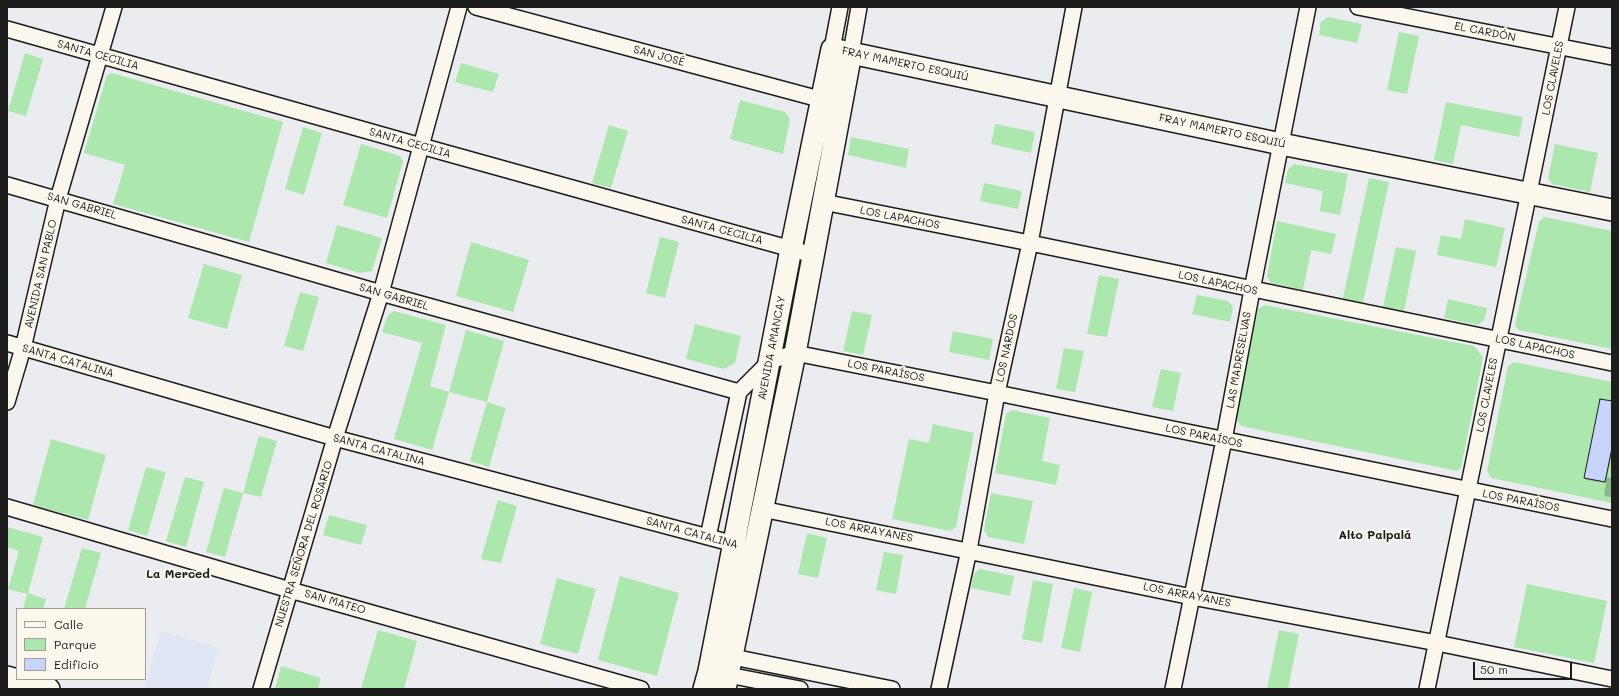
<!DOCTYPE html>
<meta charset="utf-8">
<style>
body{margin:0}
#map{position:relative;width:1619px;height:696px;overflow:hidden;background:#ebecf0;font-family:Mali,sans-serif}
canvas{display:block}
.frame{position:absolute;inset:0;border:8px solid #1c1c1c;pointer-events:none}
.legend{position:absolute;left:16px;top:608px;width:130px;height:72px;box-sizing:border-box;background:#fbf7ec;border:1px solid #a29f99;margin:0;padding:5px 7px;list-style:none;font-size:12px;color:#1c1c1c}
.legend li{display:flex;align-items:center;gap:8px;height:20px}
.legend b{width:20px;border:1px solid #a29f99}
.scale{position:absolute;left:1473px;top:662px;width:99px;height:18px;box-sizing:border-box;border:2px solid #1c1c1c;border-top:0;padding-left:5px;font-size:12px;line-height:14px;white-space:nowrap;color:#1c1c1c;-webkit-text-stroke:3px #fbf7ec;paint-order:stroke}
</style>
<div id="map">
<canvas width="1619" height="696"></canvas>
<div class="frame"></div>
<ul class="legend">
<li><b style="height:5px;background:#fbf7ec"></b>Calle</li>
<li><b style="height:11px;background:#ace8ad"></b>Parque</li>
<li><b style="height:11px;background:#c7d4fb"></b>Edificio</li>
</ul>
<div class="scale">50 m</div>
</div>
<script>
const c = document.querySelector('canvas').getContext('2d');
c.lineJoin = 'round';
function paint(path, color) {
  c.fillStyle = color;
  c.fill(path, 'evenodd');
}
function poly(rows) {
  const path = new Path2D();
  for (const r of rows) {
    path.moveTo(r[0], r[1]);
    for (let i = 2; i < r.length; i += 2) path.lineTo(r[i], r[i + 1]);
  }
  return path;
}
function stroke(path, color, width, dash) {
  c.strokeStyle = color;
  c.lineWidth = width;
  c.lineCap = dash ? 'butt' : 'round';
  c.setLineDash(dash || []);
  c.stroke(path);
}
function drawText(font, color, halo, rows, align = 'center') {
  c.font = font + ' Mali,sans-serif';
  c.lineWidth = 4;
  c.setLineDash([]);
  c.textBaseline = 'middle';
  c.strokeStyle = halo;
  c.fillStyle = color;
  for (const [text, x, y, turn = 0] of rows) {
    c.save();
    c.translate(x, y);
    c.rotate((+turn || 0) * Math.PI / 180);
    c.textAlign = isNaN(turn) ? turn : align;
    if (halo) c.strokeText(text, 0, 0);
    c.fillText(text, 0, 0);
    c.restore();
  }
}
const built = poly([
 [161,631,218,648,207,689,144,689]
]);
const green = poly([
 [1328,17,1362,24,1357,43,1319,35,1321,22],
 [1399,32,1419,36,1407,94,1387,90],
 [25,53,43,59,26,116,8,111],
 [461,63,499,74,493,92,455,82],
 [112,73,283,122,249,242,113,204,125,165,84,153,107,75],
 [740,100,785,112,790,119,783,154,730,139],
 [1446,102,1523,117,1519,137,1461,125,1453,164,1434,160],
 [995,124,1035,132,1031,153,991,144],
 [609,125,628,131,611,188,592,183],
 [303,127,322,133,304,195,285,189],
 [851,137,909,149,906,168,848,155],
 [361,144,400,156,403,161,387,218,343,205],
 [1555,144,1598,153,1590,192,1552,184,1548,178],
 [1294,164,1348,174,1340,215,1320,211,1323,191,1285,183,1288,169],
 [1369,178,1389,182,1363,303,1343,298],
 [984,183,1022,191,1018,209,980,201],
 [1545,217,1612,231,1612,349,1518,330,1515,324,1539,221],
 [1465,219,1505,228,1496,267,1437,255,1441,235,1461,239],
 [1277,221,1336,234,1331,254,1311,250,1303,290,1271,283,1267,276],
 [337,225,382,238,372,271,360,273,326,263],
 [660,237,679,242,665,298,646,293],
 [471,242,529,260,513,312,456,296],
 [1396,247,1416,251,1404,311,1383,307],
 [204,264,242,275,227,329,188,318],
 [1099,275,1119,279,1107,337,1087,334],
 [300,292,319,297,303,351,284,346],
 [1197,295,1228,301,1233,307,1230,322,1192,314],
 [1448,299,1487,308,1484,320,1478,325,1444,318],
 [1265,305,1474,346,1483,357,1461,468,1457,471,1241,426,1236,419,1258,309],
 [394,311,446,325,430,386,449,392,466,330,504,341,487,402,506,408,489,467,470,461,487,402,449,392,432,450,394,439,422,343,382,332,388,315],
 [852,311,872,315,863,355,843,351],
 [695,324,741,336,735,363,724,369,686,359],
 [953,331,993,339,989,360,949,352],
 [1064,348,1084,351,1075,392,1056,389],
 [1514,362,1612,382,1612,503,1491,478,1487,471,1508,366],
 [1161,369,1181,373,1173,411,1152,407],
 [1012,410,1050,418,1042,461,1060,465,1056,485,995,473,1006,414],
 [933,424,974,433,956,527,950,531,892,519,909,439,929,443],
 [259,436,277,441,261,497,243,493,225,557,206,552,224,488,243,493],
 [51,439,106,455,88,520,33,505],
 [146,467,166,472,147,536,128,530],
 [185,477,204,482,186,547,166,541],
 [991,493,1033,501,1024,544,988,537,984,530],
 [498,500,517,506,501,563,481,559],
 [329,515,367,525,361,545,323,535],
 [7,527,43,537,28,593,46,599,43,609,23,609,27,594,8,589,19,551,7,547],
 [807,533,827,538,818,578,798,574],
 [82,548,101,553,85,609,64,609],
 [884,552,903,555,896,594,876,590],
 [980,569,1014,576,1010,596,971,588,974,574],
 [620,576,679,593,657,676,598,660],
 [557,578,596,589,578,654,540,644],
 [1033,580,1053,584,1042,643,1022,639],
 [1527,584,1607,601,1594,663,1514,647],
 [1074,588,1092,592,1080,652,1061,648],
 [378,630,417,641,404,689,361,689],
 [1279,630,1299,634,1288,689,1267,689],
 [281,666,321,678,318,689,275,689]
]);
const shadow = poly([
 [1612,402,1612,453,1607,477,1612,478,1612,497,1605,496,1604,494,1606,483,1586,480,1585,478]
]);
const building = poly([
 [1600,399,1612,401,1612,448,1605,482,1584,478,1600,399]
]);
const street = poly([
 [476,7,823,100,831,101],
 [1358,7,1612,57],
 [7,29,421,146,813,255],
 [832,49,840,7],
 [851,53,859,7],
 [7,185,381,293,739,392,770,361,795,353,997,393,1612,519],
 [823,202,1030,243,1612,363],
 [7,343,335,438,742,546],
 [7,402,23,348,58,199,114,7],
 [7,507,290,590,641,689],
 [762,509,1192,597,1437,643,1612,679],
 [708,537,739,392],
 [723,655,892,689],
 [718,673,800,689],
 [261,689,335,438,381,293,459,7],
 [939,689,969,550,997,393,1030,243,1074,7],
 [1173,689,1224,440,1252,290,1308,7],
 [1427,689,1567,7]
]);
const secondary = poly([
 [7,677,49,689],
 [704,689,709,671,791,249,832,49,1281,144,1612,210],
 [725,689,795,353,851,53]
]);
const streetNames = [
 ["EL CARDÓN",1485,32,11],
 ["SANTA CECILIA",98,55,16],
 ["SAN JOSÉ",659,56,15],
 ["FRAY MAMERTO ESQUIÚ",905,64,12],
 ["LOS CLAVELES",1553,78,-79],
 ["FRAY MAMERTO ESQUIÚ",1222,131,12],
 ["SANTA CECILIA",410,143,16],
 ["SAN GABRIEL",82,206,16],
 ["LOS LAPACHOS",900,218,11],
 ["SANTA CECILIA",722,230,15],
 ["AVENIDA SAN PABLO",41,274,-77],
 ["LOS LAPACHOS",1218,283,12],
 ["SAN GABRIEL",394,297,16],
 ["LOS LAPACHOS",1535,347,12],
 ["AVENIDA AMANCAY",772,348,-79],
 ["LOS NARDOS",1007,348,-78],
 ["LAS MADRESELVAS",1239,360,-80],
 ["SANTA CATALINA",68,361,16],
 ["LOS PARAÍSOS",886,371,11],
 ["LOS CLAVELES",1487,395,-79],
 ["LOS PARAÍSOS",1204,436,12],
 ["SANTA CATALINA",379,450,15],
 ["LOS PARAÍSOS",1521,501,11],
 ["LOS ARRAYANES",869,530,11],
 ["SANTA CATALINA",692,533,15],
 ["NUESTRA SEÑORA DEL ROSARIO",304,544,-73],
 ["LOS ARRAYANES",1187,595,11],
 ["SAN MATEO",335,602,16]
];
const neighbourhoodNames = [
 ["Alto Palpalá",1375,535],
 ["La Merced",178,574]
];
paint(built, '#e0e5f3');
paint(green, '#ace8ad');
paint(shadow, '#0003');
paint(building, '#c7d4fb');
stroke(building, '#1c1c1c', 1);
stroke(street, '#1c1c1c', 18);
stroke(secondary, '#1c1c1c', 24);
stroke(street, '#fbf7ec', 15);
stroke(secondary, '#fbf7ec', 21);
drawText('11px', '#1c1c1c', '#fbf7ec', streetNames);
drawText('bold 12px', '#1c1c1c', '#fbf7ec', neighbourhoodNames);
</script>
